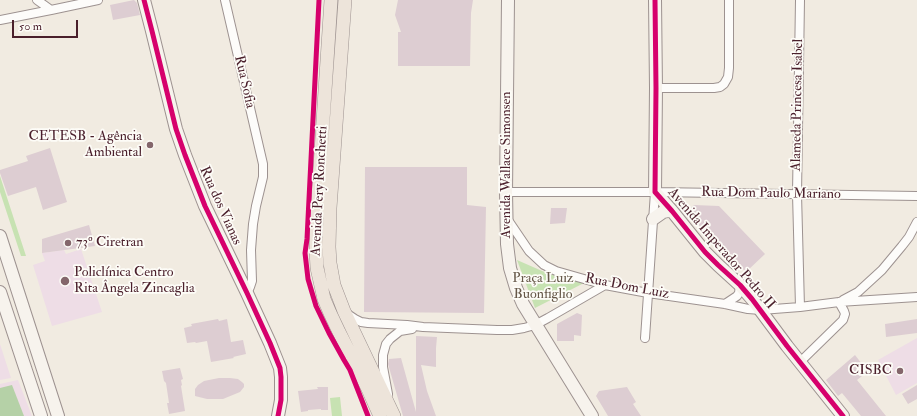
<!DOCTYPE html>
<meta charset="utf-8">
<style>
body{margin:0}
#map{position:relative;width:917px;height:416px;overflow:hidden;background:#f1ebe1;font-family:"IM FELL Double Pica",serif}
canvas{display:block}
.scale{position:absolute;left:12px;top:20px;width:66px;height:18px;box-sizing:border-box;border:2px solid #4a1f2b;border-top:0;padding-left:5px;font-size:12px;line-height:14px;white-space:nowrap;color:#4a1f2b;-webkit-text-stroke:3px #fdfcf7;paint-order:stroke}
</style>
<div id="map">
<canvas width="917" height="416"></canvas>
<div class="scale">50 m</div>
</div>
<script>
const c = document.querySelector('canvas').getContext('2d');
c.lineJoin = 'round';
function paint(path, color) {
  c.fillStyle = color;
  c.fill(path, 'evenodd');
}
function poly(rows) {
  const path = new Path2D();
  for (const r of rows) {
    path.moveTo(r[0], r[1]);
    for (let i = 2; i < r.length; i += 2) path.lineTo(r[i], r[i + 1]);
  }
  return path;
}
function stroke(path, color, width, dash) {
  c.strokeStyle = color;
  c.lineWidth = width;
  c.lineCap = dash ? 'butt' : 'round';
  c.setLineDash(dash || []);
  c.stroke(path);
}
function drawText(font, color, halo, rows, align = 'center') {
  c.font = font + ' "IM FELL Double Pica",serif';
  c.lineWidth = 3.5;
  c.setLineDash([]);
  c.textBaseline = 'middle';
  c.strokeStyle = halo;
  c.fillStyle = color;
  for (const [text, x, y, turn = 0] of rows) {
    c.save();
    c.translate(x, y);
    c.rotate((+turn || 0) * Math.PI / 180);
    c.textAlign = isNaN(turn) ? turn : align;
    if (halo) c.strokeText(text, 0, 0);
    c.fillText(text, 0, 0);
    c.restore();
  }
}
const built = poly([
 [81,249,102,312,52,326,33,265,45,261,42,253,64,250,66,254],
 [917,338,917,383,896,395,878,360],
 [0,344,11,378,0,380],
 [18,380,32,416,0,416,0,384]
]);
const green = poly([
 [0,176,26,256,21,256,0,192],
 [517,260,549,274,584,283,535,308],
 [340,397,342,416,332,416,330,398]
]);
const forest = poly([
 [12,385,24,416,0,416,0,388]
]);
const building = poly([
 [134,0,137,3,140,15,113,20,110,5],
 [398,0,473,0,471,13,470,66,398,66,398,32,401,32,395,15],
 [50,148,67,202,43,210,36,187,8,196,0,173,0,170,28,161,26,156],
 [365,167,467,167,467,205,486,207,484,313,364,312],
 [694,205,719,206,765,254,746,272,688,216,690,215,687,212],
 [551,208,567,208,565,223,550,224],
 [89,225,95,246,42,253,42,239],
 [577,313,582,315,581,336,574,335,574,341,557,341,557,324],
 [218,319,219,321,227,319,231,342,243,340,246,354,233,357,234,358,211,362,207,341,196,343,195,342,187,343,184,328,192,326,191,324],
 [917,319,917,333,886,337,885,324],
 [416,336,437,337,436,348,436,367,421,365,427,391,436,416,403,416,388,364,389,359,401,358,416,412],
 [855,355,862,364,856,370,862,376,857,380,886,416,861,416,842,393,838,396,826,380],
 [180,368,183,379,181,380,182,385,181,386,185,411,169,414,167,403,169,403,166,383,164,381,162,371],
 [219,378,230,378,238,379,242,382,244,384,244,387,240,392,223,399,207,399,195,396,195,389,198,385,204,381],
 [917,385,917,399,908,404,902,394],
 [317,387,328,387,328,410,321,410,321,409,308,410,308,411,301,412,298,391,318,389],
 [627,387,636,402,633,404,641,416,608,416,596,396,599,391]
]);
const street = poly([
 [37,0,51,10,98,0],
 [225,0,263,164,263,177,256,206,253,224,251,250,252,281,250,287,247,293],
 [0,20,51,10],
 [656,88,714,88,720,87,724,84,728,77,729,68,729,0],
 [506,192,655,192,917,196],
 [508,220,529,251,544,265,556,271,605,285,648,293,725,304,748,309,761,310,800,307,839,302,917,297],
 [843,300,858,292,882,270,902,246,909,237,917,222],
 [725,304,737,296,739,293,740,285],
 [800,307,797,194,800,0],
 [346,313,355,319,361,322,368,323,407,325,423,327,497,330,512,330,524,328,535,325,548,318,605,285],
 [645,338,655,192],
 [800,362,843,320,845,314,844,311,839,302],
 [388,394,383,367,383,355,386,344,390,339,400,331,412,329]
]);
const secondary = poly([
 [144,0,152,31,176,129,185,155,205,206,247,293,270,343,280,368,281,377,281,400,278,416],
 [508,0,506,192,507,244,510,268,516,288,523,304,592,416],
 [655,0,656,88,655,192,672,211,705,252,718,265,740,285,752,299,787,346,843,416],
 [653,219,663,212,668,211,672,211],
 [0,236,58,416],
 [0,292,41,416]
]);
const primary = poly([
 [331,0,316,227,316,250,317,268,324,299,330,313,339,332,368,389,380,416],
 [345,0,330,208,329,247,330,263,334,285,344,311,394,416]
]);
const cycleway = poly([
 [144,0,152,31,176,129,185,155,205,206,247,293,270,343,280,368,281,377,281,400,278,416],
 [319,0,307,239,305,253,308,279,316,306,329,333,344,360,350,370,368,416],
 [655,0,656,88,655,192,672,211,705,252,718,265,740,285,752,299,787,346,843,416]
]);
const markers = [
 [150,145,4,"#84666b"],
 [68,243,4,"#84666b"],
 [65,281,5,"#84666b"],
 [900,371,4,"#84666b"]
];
const streetNames = [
 ["Rua Sofia",244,82,77],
 ["Alameda Princesa Isabel",798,105,-89],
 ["Avenida Wallace Simonsen",507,165,-90],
 ["Avenida Pery Ronchetti",320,191,-87],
 ["Rua Dom Paulo Mariano",771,194,1],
 ["Rua dos Vianas",220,206,66],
 ["Avenida Imperador Pedro II",721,249,49],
 ["Rua Dom Luiz",627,287,11]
];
const poiNames = [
 ["CETESB - Agência",142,137],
 ["Ambiental",142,153],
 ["73º Ciretran",76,243,"left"],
 ["Policlínica Centro",74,273,"left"],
 ["Rita Ângela Zincaglia",74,289,"left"],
 ["CISBC",892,371]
];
const parkNames = [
 ["Praça Luiz",543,279],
 ["Buonfiglio",543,295]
];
paint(built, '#eedde6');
paint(green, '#c7e2b2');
paint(forest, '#b5d1a7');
paint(building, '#ddcdd2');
stroke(street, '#9d9290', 10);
stroke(secondary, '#9d9290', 14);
stroke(primary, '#9d9290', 14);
stroke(street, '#fdfcfa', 8);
stroke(secondary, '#f7f3ed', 12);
stroke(primary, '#ede4da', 13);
stroke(cycleway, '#d6006c', 5);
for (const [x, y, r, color] of markers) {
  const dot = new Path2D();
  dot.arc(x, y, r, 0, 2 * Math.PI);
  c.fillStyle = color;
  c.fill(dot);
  stroke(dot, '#fdfcf7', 1.5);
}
drawText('14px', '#4a1f2b', '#fdfcf7', streetNames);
drawText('14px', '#4a1f2b', '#fdfcf7', poiNames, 'right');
drawText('14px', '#655748', '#fdfcf7', parkNames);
</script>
